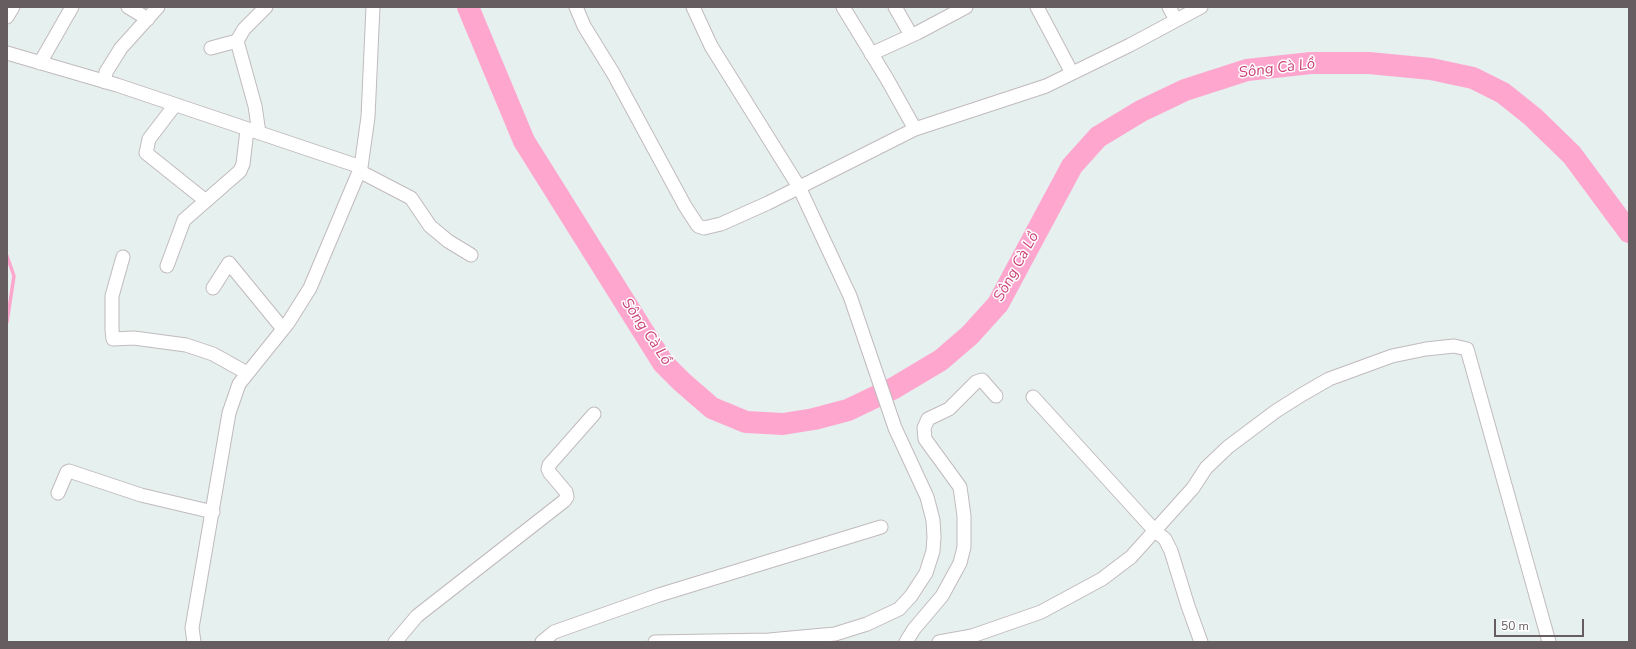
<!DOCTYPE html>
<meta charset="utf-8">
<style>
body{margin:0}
#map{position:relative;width:1636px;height:649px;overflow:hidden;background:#e5f0ef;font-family:"Nunito Sans",sans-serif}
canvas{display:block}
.frame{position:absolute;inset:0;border:8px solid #665d60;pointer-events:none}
.scale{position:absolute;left:1494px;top:619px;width:90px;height:18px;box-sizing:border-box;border:2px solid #665d60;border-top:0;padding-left:5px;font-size:12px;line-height:14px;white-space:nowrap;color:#665d60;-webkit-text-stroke:3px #fff;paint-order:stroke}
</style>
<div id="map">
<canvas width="1636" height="649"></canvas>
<div class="frame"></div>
<div class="scale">50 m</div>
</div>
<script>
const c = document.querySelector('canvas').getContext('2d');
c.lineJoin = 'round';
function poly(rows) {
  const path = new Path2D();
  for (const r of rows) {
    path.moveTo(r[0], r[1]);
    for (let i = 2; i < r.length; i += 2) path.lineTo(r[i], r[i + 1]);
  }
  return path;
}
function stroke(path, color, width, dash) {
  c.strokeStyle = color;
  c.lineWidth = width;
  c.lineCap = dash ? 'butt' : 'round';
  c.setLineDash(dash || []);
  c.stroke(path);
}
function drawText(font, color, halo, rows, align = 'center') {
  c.font = font + ' "Nunito Sans",sans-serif';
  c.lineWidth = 3;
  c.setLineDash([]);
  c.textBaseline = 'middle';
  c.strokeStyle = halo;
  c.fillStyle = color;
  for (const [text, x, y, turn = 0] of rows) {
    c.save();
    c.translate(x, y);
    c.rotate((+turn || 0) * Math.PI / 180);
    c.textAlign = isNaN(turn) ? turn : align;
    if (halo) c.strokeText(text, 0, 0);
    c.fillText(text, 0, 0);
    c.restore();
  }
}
const stream = poly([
 [7,256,14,276,7,322]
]);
const river = poly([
 [468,7,524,141,663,363,682,382,712,408,746,422,783,424,814,419,848,410,894,388,941,360,970,335,998,304,1072,166,1098,137,1141,111,1185,90,1247,70,1311,63,1369,63,1431,69,1473,78,1503,93,1533,117,1572,155,1629,232]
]);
const minor = poly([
 [128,7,148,19],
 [576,7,584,26,613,73,685,206,698,226,704,228,721,224,768,203,915,129,1046,86,1130,45,1201,7],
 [843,7,887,79,915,129],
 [895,7,911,35],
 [1037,7,1072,73],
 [1169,7,1176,20],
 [7,17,13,7],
 [237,41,255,106,259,133],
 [211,48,237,41,244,29,266,7],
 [7,53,117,85,361,167],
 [871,54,917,33,966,7],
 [40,63,72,7],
 [105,82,106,72,121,48,158,7],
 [175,105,149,139,146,153,206,201],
 [359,171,411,198,430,226,448,241,471,255],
 [123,257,112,296,112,330,113,339,134,338,186,345,213,354,247,373],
 [167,266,184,220,240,171,243,164,247,130],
 [213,288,229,263,283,329],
 [1033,397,1155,531,1165,539,1171,551,1188,606,1201,642],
 [58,493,67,472,69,471,141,495,213,512],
 [194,642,192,628,229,413,239,384,288,323,310,288,361,167,368,117,373,7],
 [395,642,417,616,564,501,567,497,566,492,550,473,548,469,549,465,594,414],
 [542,642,554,632,659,595,881,527],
 [655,642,769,640,835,634,867,624,899,609,911,596,926,573,933,551,934,537,933,520,927,497,895,428,850,296,799,187,711,46,693,7],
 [906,642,914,629,942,596,960,563,964,547,964,516,960,487,925,439,924,428,928,419,949,409,976,382,982,380,996,396],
 [939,642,972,636,1041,612,1102,579,1131,557,1193,488,1206,468,1228,447,1276,411,1303,394,1329,379,1392,356,1426,349,1454,346,1467,349,1549,642]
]);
const waterNames = [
 ["Sông Cà Lồ",1277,69,-7],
 ["Sông Cà Lồ",1017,267,-61],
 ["Sông Cà Lồ",646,332,56]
];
stroke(stream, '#ffa6cf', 3.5);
stroke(river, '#ffa6cf', 22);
stroke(minor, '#c2babc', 15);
stroke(minor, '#fff', 13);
drawText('italic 15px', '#ca4175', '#fff', waterNames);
</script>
